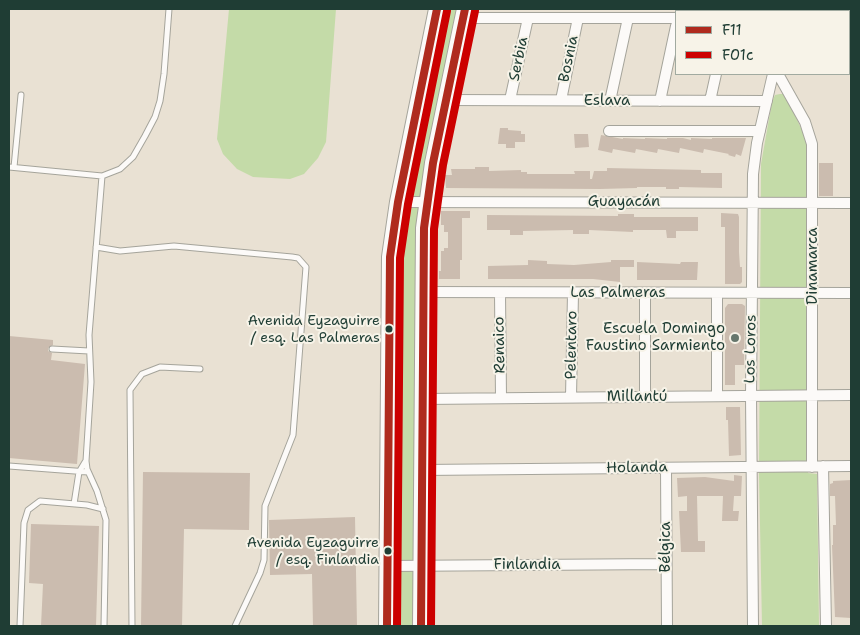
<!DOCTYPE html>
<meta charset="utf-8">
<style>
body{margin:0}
#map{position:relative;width:860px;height:635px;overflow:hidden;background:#e9e1d3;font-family:"Shantell Sans",sans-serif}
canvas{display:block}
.frame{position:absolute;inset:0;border:10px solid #1f3d34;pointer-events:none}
.legend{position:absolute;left:675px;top:10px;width:175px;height:65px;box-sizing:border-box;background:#f7f3e8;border:1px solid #a1aaa0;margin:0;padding:6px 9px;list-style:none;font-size:15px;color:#1f3d34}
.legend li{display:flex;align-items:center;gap:10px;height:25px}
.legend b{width:25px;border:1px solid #a1aaa0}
</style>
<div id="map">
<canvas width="860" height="635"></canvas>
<div class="frame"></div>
<ul class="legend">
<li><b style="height:6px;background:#af2b1e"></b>F11</li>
<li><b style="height:6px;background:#c00"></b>F01c</li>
</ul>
</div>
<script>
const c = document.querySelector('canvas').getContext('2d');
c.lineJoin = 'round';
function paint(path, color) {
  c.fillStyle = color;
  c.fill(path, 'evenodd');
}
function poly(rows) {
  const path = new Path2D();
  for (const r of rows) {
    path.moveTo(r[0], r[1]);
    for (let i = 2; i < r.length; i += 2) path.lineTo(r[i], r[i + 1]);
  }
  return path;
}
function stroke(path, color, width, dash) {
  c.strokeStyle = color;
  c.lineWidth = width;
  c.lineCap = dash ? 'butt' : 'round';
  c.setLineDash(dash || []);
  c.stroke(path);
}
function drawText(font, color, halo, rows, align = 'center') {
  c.font = font + ' "Shantell Sans",sans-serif';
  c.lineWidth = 4;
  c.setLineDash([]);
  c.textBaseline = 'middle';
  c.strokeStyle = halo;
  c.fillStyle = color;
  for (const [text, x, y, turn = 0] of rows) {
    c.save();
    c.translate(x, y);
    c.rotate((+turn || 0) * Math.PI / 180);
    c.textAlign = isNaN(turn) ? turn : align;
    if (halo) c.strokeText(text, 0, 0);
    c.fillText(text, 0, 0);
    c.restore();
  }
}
const green = poly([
 [229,9,336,9,326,142,318,158,304,174,290,179,253,177,237,169,223,154,217,139],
 [441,9,461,9,425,184,418,626,393,626,396,255],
 [780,94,785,94,807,141,808,473,817,474,819,626,762,626,759,474,761,164,772,102,775,95]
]);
const building = poly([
 [500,128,508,128,508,130,521,131,521,134,525,134,525,142,515,142,515,148,506,148,506,144,498,144],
 [574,134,588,134,589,147,575,148],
 [601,135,623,139,623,138,645,139,645,138,667,139,667,138,683,138,691,140,691,138,712,139,712,138,746,138,741,156,736,154,735,157,728,155,729,154,704,149,703,153,680,148,679,153,658,149,657,153,636,149,635,153,613,149,612,153,598,150],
 [819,163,833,163,833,196,819,196],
 [475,167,489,167,489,171,521,170,521,172,527,172,527,174,575,174,574,171,590,171,590,179,592,179,594,171,607,171,607,168,701,170,701,173,722,173,722,188,679,187,679,189,666,189,666,187,637,187,637,188,600,189,446,188,445,175,452,175,451,169,475,169],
 [441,211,470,211,470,218,462,218,462,260,460,260,460,279,439,279,439,271,441,271,441,251,444,251,444,248,448,248,448,232,444,232,444,225,441,225],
 [721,213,738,214,739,217,739,252,740,267,742,267,742,282,740,284,725,284,725,227,721,227],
 [618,214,634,214,634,217,698,217,698,231,676,231,676,238,667,238,666,230,633,230,633,232,589,230,589,234,573,234,573,230,523,231,523,235,510,235,510,230,487,230,487,215,618,216],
 [528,260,547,261,547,264,574,265,611,262,611,260,634,260,634,267,620,267,620,282,593,279,488,279,488,266,528,265],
 [637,262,680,264,681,262,698,262,697,280,637,280],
 [728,304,742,304,745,306,744,365,735,365,735,385,725,385,725,308],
 [9,336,53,340,53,345,48,348,48,351,52,353,51,360,85,364,77,464,9,458],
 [726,407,740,407,741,455,729,456,728,420,726,420],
 [143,472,250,473,249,530,184,529,182,626,141,626],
 [734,475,742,476,741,496,734,496,733,511,739,511,738,521,722,521,723,496,697,496,698,541,705,541,705,552,681,552,679,511,687,511,687,496,678,497,677,478,705,477,734,481],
 [851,480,851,618,835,617,832,545,833,545,833,525,836,525,835,496,830,496,830,484,833,483,833,481],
 [355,517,357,626,313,626,312,574,270,575,269,520],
 [31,524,99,526,96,626,41,626,43,584,29,583]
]);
const lane = poly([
 [9,167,102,176,120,169,133,157,145,136,155,117,160,101,164,74,169,9],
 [14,167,21,95],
 [102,176,89,335,91,382,86,461,87,469,97,491,106,520,104,626],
 [96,247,120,251,174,246,292,257,298,258,306,267,293,435,265,506,264,560,260,573,235,626],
 [52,349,89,351],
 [9,466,88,472],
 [74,504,79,472,85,462],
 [20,626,24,523,28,510,40,501,87,505,103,509],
 [132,626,130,390,142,374,160,367,200,369]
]);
const street = poly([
 [786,11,787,9],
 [813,11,813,9],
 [463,18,676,18],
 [849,37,851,37],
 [778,74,805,122,812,144,812,467],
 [446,100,767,101],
 [510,100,528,18],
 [561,100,578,18],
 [610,101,628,18],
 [660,101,676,26],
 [710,101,716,74],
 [609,131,760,131],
 [398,202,851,203],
 [423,292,851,293],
 [500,293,501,398],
 [717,396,717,293],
 [571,397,573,293],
 [645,397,645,293],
 [423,399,851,395],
 [823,466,826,626],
 [666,468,667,626],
 [422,470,851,466],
 [387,566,666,564],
 [753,626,751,396,753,174,757,143,773,74]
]);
const primary = poly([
 [387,626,390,257,398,202,437,9],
 [421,626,424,228,433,163,465,9]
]);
const bus1 = poly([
 [387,626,390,257,398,202,437,9],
 [421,626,424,228,433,163,465,9]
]);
const bus2 = poly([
 [397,626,400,258,408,204,447,11],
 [431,626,434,229,443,165,475,11]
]);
const markers = [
 [389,329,4.5,"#1f3d34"],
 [735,338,5,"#66766c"],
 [388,551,4.5,"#1f3d34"]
];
const busNames = [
 ["Avenida Eyzaguirre",380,321],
 ["/ esq. Las Palmeras",380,338],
 ["Avenida Eyzaguirre",379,543],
 ["/ esq. Finlandia",379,560]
];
const streetNames = [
 ["Serbia",519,59,-78],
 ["Bosnia",569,59,-78],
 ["Eslava",607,101],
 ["Guayacán",624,202],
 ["Dinamarca",813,266,-90],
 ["Las Palmeras",618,293],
 ["Renaico",500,345,-91],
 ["Pelentaro",572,345,-89],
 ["Los Loros",751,349,-89],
 ["Millantú",637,397],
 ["Holanda",637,468,-1],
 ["Bélgica",666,547,-90],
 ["Finlandia",527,565]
];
const poiNames = [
 ["Escuela Domingo",725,329],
 ["Faustino Sarmiento",725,346]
];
paint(green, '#c4dba8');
paint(building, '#cbbcaf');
stroke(lane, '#a5a49b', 7);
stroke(street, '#a5a49b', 12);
stroke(primary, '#a5a49b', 18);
stroke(lane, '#fcfaf8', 5);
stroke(street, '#fcfaf8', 10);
stroke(primary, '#fcfaf8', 16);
stroke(bus1, '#af2b1e', 8);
stroke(bus2, '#c00', 8);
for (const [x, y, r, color] of markers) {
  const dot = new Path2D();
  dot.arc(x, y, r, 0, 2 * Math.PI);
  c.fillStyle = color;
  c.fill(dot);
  stroke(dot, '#f7f3e8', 2);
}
drawText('14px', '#1f3d34', '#f7f3e8', busNames, 'right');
drawText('15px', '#1f3d34', '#f7f3e8', streetNames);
drawText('15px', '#1f3d34', '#f7f3e8', poiNames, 'right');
</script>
